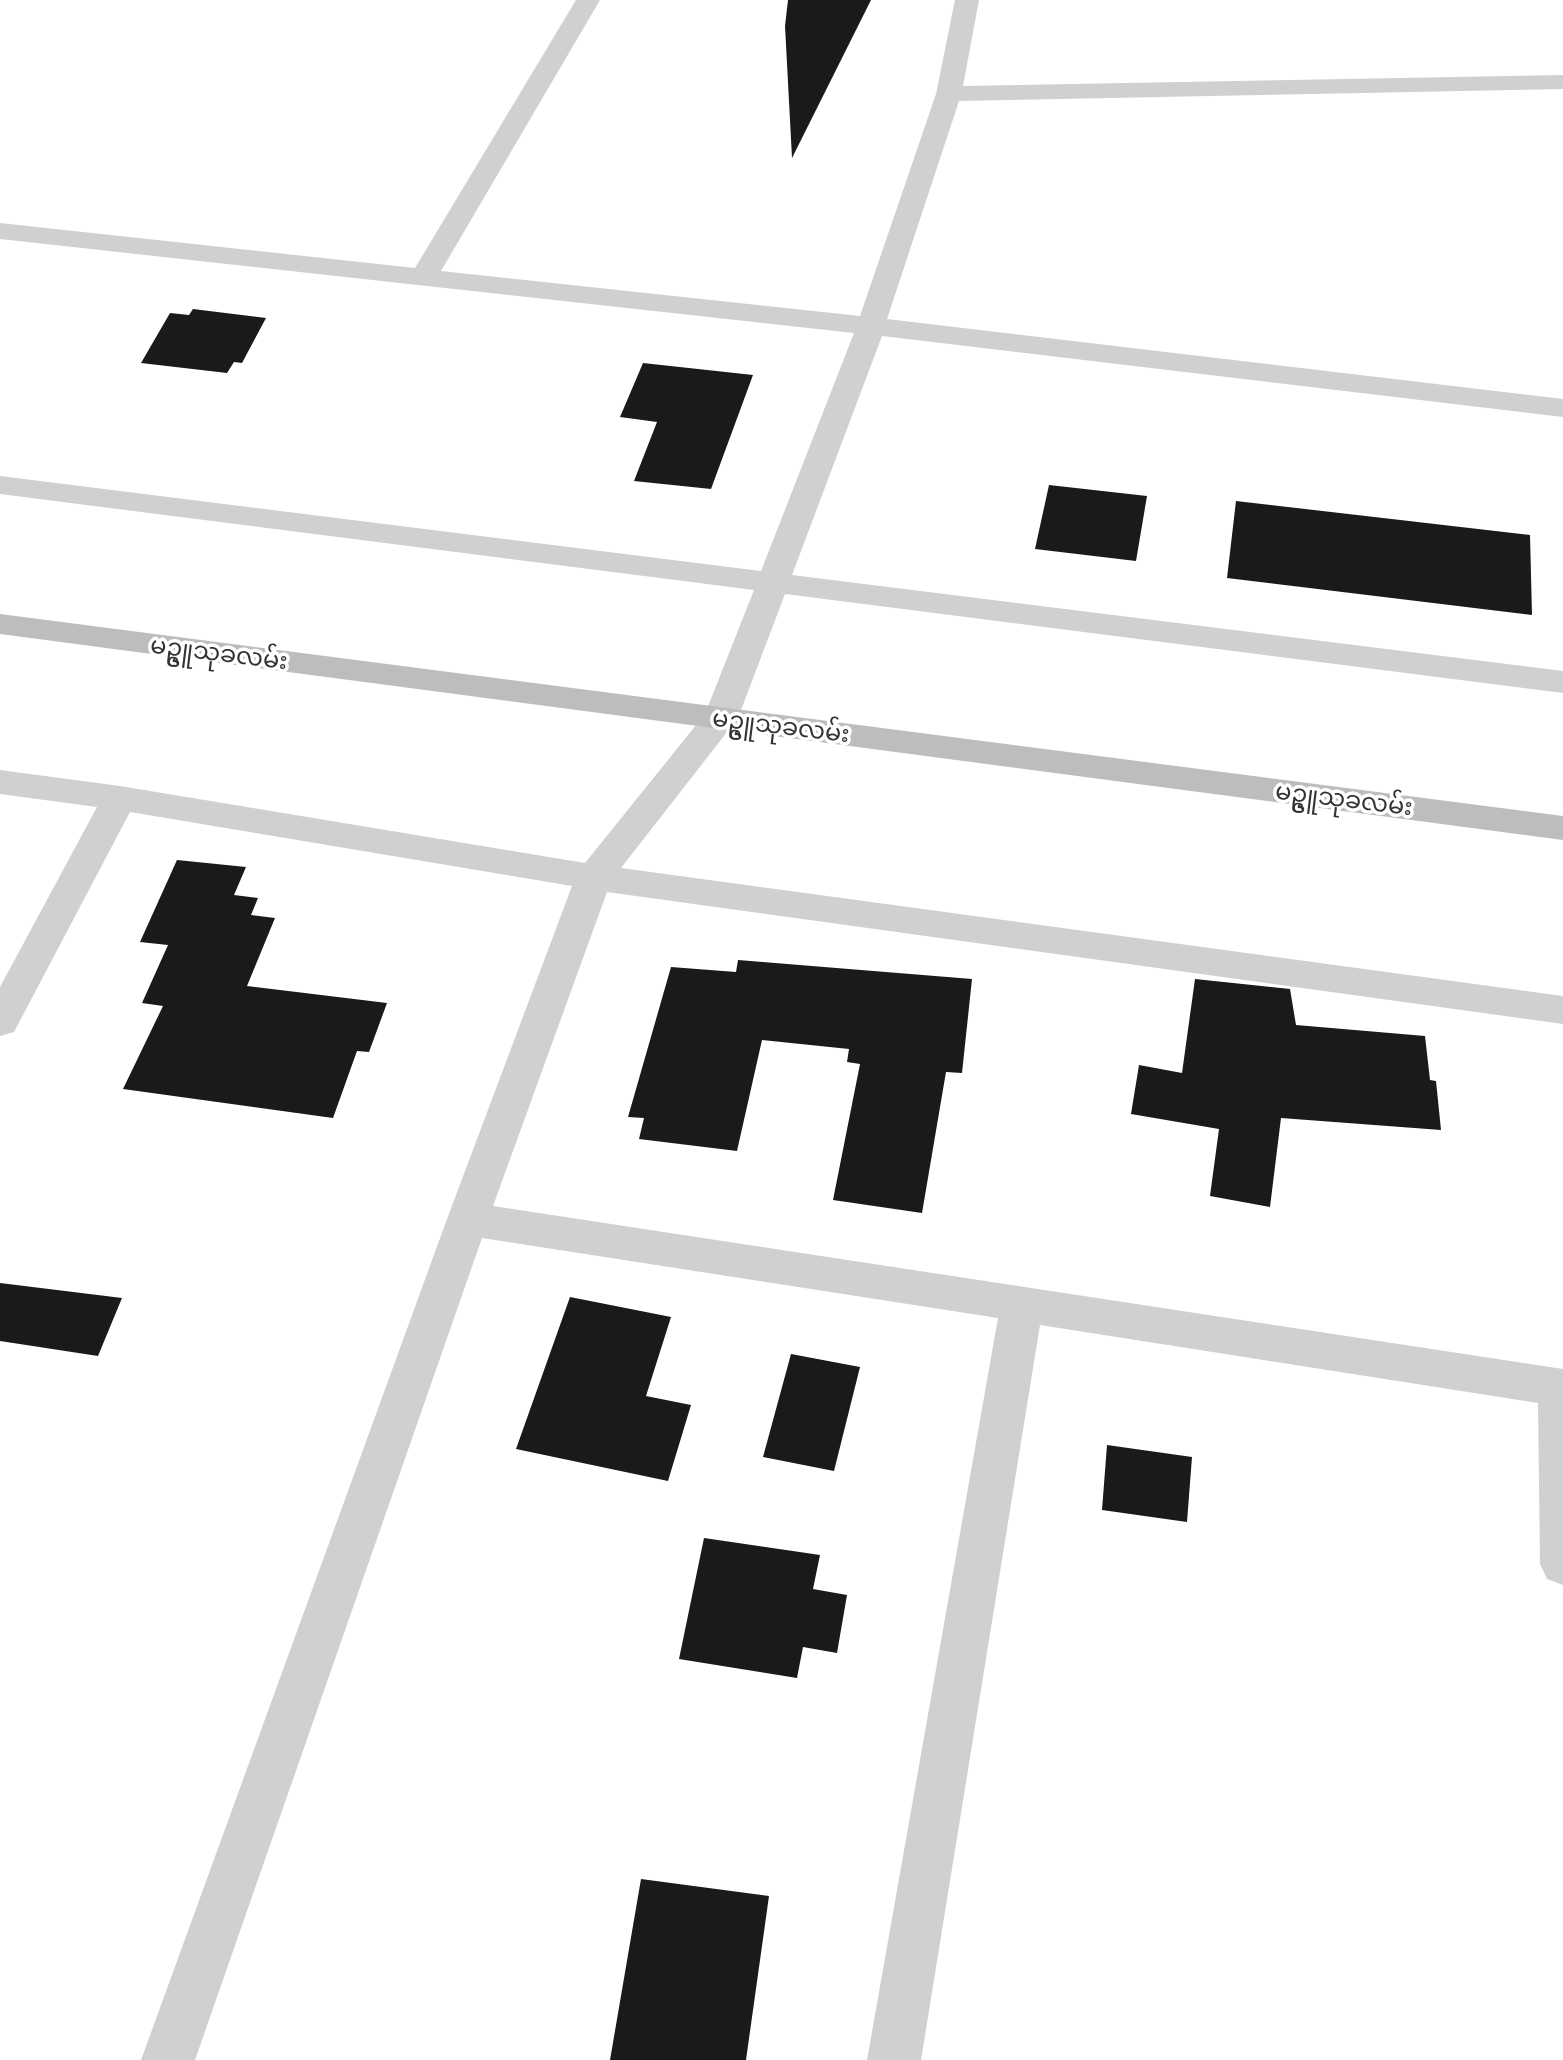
<!DOCTYPE html>
<meta charset="utf-8">
<style>
body{margin:0}
canvas{display:block;background:#fff}
</style>
<canvas width="1563" height="2060"></canvas>
<script>
const c = document.querySelector('canvas').getContext('2d');
c.lineJoin = 'round';
function paint(path, color) {
  c.fillStyle = color;
  c.fill(path, 'evenodd');
}
function poly(rows) {
  const path = new Path2D();
  for (const r of rows) {
    path.moveTo(r[0], r[1]);
    for (let i = 2; i < r.length; i += 2) path.lineTo(r[i], r[i + 1]);
  }
  return path;
}
function drawText(font, color, halo, rows, align = 'center') {
  c.font = font + ' "Exo 2","Noto Sans Myanmar",sans-serif';
  c.lineWidth = 7;
  c.setLineDash([]);
  c.textBaseline = 'middle';
  c.strokeStyle = halo;
  c.fillStyle = color;
  for (const [text, x, y, turn = 0] of rows) {
    c.save();
    c.translate(x, y);
    c.rotate((+turn || 0) * Math.PI / 180);
    c.textAlign = isNaN(turn) ? turn : align;
    if (halo) c.strokeText(text, 0, 0);
    c.fillText(text, 0, 0);
    c.restore();
  }
}
const building = poly([
 [788,0,871,0,792,158,785,26],
 [193,309,266,318,242,363,234,362,227,373,141,363,170,313,189,315],
 [643,363,753,375,711,489,634,481,657,422,620,417],
 [1049,485,1147,496,1136,561,1035,549],
 [1236,501,1530,535,1532,615,1227,578],
 [177,860,246,867,234,895,258,898,251,915,275,918,247,986,387,1003,369,1052,357,1051,333,1118,123,1089,163,1006,142,1003,168,945,140,942],
 [738,960,972,979,962,1073,946,1072,922,1213,833,1200,860,1064,847,1062,849,1049,762,1040,737,1151,639,1139,644,1118,628,1117,671,967,736,972],
 [1195,979,1290,989,1296,1025,1425,1036,1430,1080,1436,1081,1441,1130,1281,1118,1270,1207,1210,1196,1219,1129,1131,1114,1139,1065,1182,1073],
 [0,1283,122,1298,98,1356,0,1341],
 [570,1297,671,1317,646,1396,691,1405,668,1481,516,1449],
 [791,1354,860,1367,834,1471,763,1457],
 [1107,1445,1192,1457,1187,1522,1102,1510],
 [704,1538,820,1555,813,1589,847,1595,837,1653,803,1647,797,1678,679,1659],
 [641,1879,769,1896,746,2060,610,2060]
]);
const street = poly([
 [576,0,600,0,441,271,860,316,936,94,955,0,979,0,963,86,1563,75,1563,89,959,101,887,319,1563,399,1563,417,882,336,792,575,1563,671,1563,693,785,594,738,718,621,868,1563,996,1563,1024,607,892,493,1206,1563,1369,1563,1585,1547,1579,1540,1564,1538,1403,1040,1325,921,2060,867,2060,998,1318,482,1238,195,2060,141,2060,447,1219,572,886,130,812,14,1032,0,1036,0,987,97,807,0,794,0,770,120,786,585,863,705,714,754,590,0,494,0,476,761,571,854,333,0,239,0,223,415,268,576,0]
]);
const secondary = poly([
 [0,614,1563,816,1563,840,0,634,0,614]
]);
const streetNames = [
 ["မဥ္ဇူသုခလမ်း",219,653,7],
 ["မဥ္ဇူသုခလမ်း",781,726,7],
 ["မဥ္ဇူသုခလမ်း",1344,799,7]
];
paint(building, '#1a1a1a');
paint(street, '#d0d0d0');
paint(secondary, '#bdbdbd');
drawText('24px', '#333', '#fff', streetNames);
</script>
